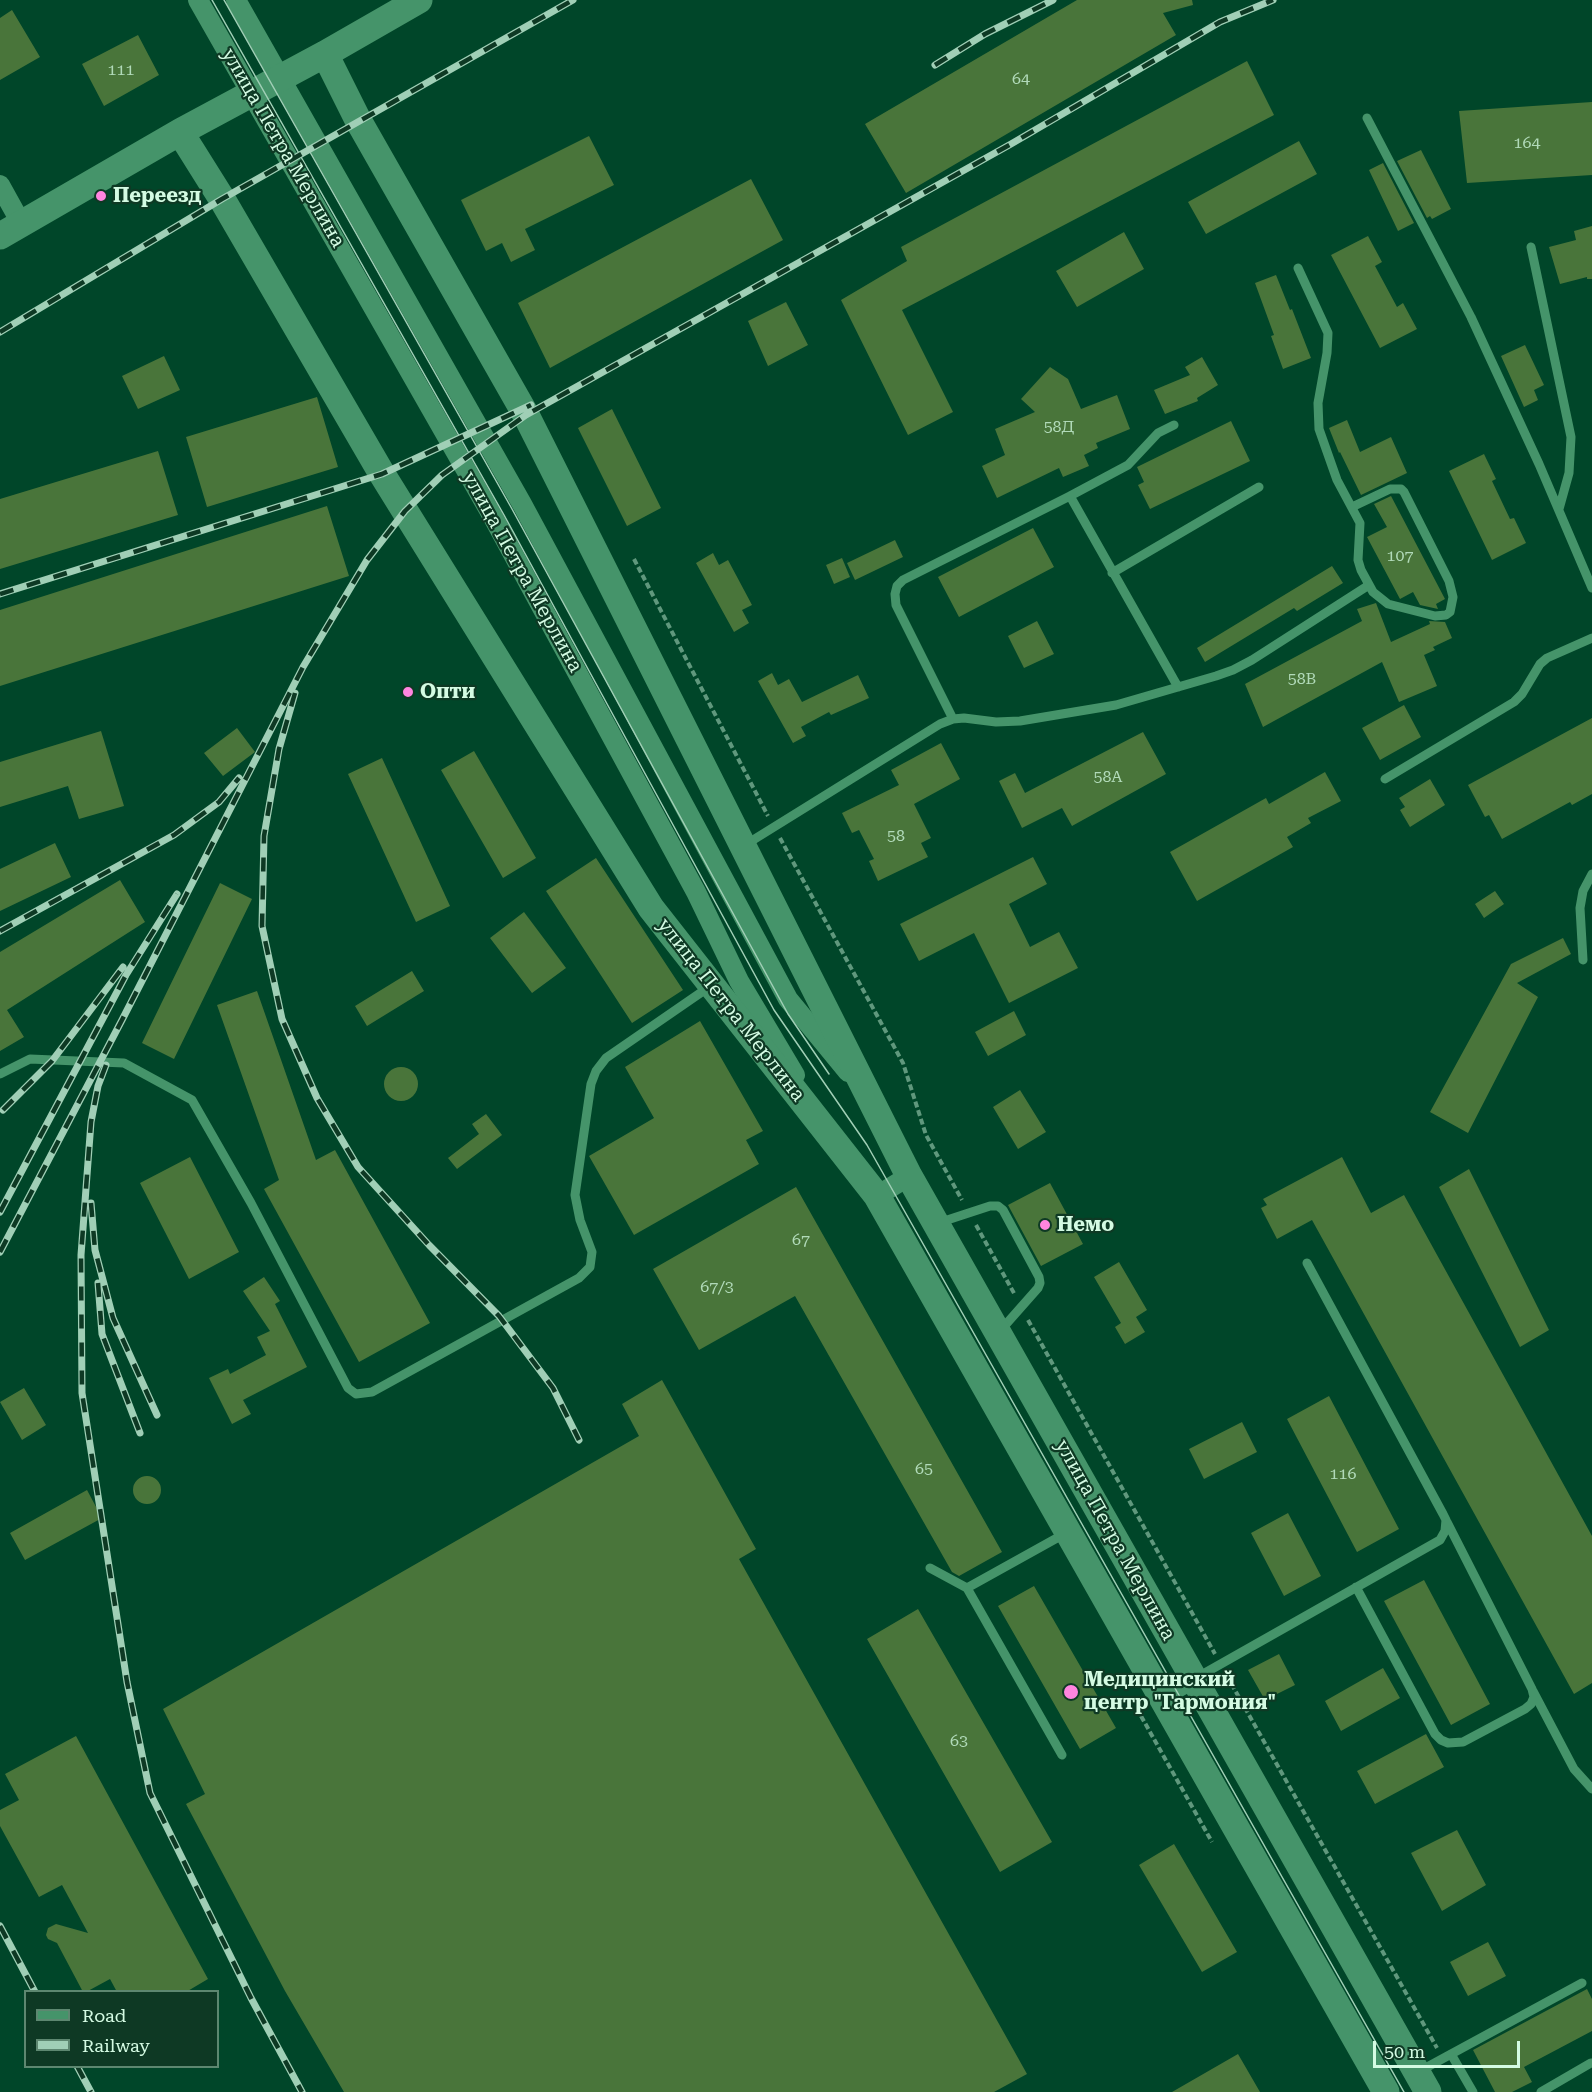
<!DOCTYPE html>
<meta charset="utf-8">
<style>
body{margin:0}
#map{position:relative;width:1592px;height:2092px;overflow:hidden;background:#004629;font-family:"Roboto Serif",serif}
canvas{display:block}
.legend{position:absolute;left:24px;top:1990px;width:195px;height:78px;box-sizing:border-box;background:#0e3924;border:2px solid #5d8770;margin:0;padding:8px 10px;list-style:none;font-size:18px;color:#d4fbe3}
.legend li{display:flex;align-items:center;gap:12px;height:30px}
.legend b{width:30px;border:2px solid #5d8770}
.scale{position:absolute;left:1373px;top:2041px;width:147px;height:27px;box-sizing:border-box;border:3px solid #d4fbe3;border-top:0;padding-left:8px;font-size:18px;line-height:21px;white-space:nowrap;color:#d4fbe3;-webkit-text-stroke:4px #0e3924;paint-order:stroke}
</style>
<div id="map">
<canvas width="1592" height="2092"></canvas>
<ul class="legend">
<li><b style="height:8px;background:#45946a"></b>Road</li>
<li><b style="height:8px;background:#a0cfb6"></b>Railway</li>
</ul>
<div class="scale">50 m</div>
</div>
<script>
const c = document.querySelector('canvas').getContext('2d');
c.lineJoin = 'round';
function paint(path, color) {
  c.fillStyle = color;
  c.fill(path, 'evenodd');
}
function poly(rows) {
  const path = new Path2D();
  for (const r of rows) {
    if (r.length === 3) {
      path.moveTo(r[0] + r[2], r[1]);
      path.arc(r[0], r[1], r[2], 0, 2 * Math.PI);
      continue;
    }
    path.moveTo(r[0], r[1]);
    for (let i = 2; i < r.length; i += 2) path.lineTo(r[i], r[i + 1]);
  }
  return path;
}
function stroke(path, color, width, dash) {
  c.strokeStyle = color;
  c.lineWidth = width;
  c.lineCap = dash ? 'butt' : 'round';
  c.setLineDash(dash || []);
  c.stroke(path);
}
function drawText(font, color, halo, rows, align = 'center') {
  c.font = font + ' "Roboto Serif",serif';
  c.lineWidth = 4.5;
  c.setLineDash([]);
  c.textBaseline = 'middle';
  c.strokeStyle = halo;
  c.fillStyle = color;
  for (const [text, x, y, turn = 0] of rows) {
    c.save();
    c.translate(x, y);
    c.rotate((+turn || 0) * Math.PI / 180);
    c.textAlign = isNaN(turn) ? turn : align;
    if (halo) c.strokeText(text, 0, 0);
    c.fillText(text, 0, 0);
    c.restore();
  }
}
const building = poly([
 [1077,0,1192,0,1193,5,1163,13,1176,35,906,193,865,124],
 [12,10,40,57,0,80,0,18],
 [138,35,159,75,104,106,82,64],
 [1247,61,1274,115,902,310,953,412,908,435,841,300,907,261,901,247],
 [1592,102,1592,175,1467,183,1459,111],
 [589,136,614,185,525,229,535,250,511,262,502,243,486,251,461,200],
 [1299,141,1317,174,1206,234,1188,202],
 [1421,150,1451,209,1432,219,1430,216,1427,218,1397,161],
 [1383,163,1414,223,1398,231,1369,170],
 [751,179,783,240,550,368,518,303],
 [1592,226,1592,279,1587,279,1587,277,1560,284,1549,247,1576,240,1574,231],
 [1124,232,1144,269,1077,307,1056,271],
 [1368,236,1382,262,1375,266,1397,307,1403,303,1417,329,1380,348,1331,255],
 [1276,275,1290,310,1292,309,1311,358,1283,369,1271,336,1274,335,1255,283],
 [786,302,808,345,768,366,748,321],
 [1525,345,1544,385,1534,390,1538,400,1524,407,1501,356],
 [164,356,180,390,138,409,122,376],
 [1202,357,1218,385,1197,398,1198,401,1165,414,1154,390,1190,375,1185,367],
 [1050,367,1068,379,1081,409,1117,395,1130,429,1096,443,1098,448,1084,455,1089,466,1063,477,1059,468,997,498,982,466,1005,455,995,429,1035,412,1021,399],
 [317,397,338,467,207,507,186,437],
 [612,409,661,508,627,526,578,428],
 [1347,420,1360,452,1391,437,1407,473,1361,495,1340,452,1339,453,1329,428],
 [1231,421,1250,461,1150,509,1138,485,1144,482,1137,467],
 [158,451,178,515,0,569,0,499],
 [1484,454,1496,479,1492,481,1510,519,1514,518,1526,543,1492,560,1449,471],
 [1391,496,1445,599,1436,604,1438,609,1420,605,1413,592,1400,599,1367,537,1387,527,1374,504],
 [327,506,349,576,0,686,0,610],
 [1033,528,1054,567,959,617,938,577],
 [895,540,903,557,855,580,847,563],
 [713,553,719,565,728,560,752,605,742,610,749,623,734,632,696,563],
 [842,558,850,577,834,584,826,565],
 [1332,566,1343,583,1297,611,1294,608,1205,662,1197,648],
 [1376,603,1391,642,1430,624,1429,621,1445,622,1452,638,1433,647,1435,650,1424,655,1437,686,1399,702,1382,662,1263,727,1245,684,1362,621,1357,609],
 [1037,621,1054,654,1024,668,1008,636],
 [772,673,778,685,789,679,802,702,858,675,869,698,831,715,829,712,801,727,806,736,793,743,758,681],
 [1404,705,1421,737,1380,760,1362,728],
 [1592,718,1592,794,1572,805,1570,802,1502,839,1489,815,1485,817,1468,785],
 [237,728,255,752,223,776,204,753],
 [101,731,124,806,79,819,68,786,0,807,0,762],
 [1143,732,1166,774,1072,826,1062,808,1022,828,999,781,1015,773,1025,793],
 [941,743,960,779,914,804,931,838,921,843,928,857,878,881,869,861,874,859,859,830,852,833,842,813,899,785,891,770],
 [474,751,536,858,503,878,441,770],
 [382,758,450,906,416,922,348,774],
 [1325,772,1341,801,1308,818,1311,823,1287,837,1293,847,1197,901,1170,852,1266,798,1269,804],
 [1430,779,1445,805,1410,827,1400,810,1405,807,1399,798],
 [55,843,71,877,0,911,0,869],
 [1033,857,1047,884,1009,904,1030,947,1059,932,1078,968,1009,1003,974,933,919,961,900,924],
 [596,858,683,990,632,1023,546,891],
 [120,880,145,922,7,1010,24,1037,0,1051,0,952],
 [220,883,252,899,174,1059,142,1043],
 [1495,891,1504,904,1484,918,1475,904],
 [524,912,566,968,532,993,490,938],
 [1563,938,1571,954,1517,983,1538,997,1468,1133,1430,1112,1511,964],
 [412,971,424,991,367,1026,355,1006],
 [257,991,316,1160,335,1150,430,1323,359,1362,264,1189,279,1180,217,1005],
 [1014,1011,1026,1035,988,1056,975,1032],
 [700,1021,763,1131,746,1140,759,1164,634,1235,589,1156,654,1118,625,1067],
 [401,1084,17],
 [1020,1090,1046,1132,1018,1149,993,1107],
 [486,1114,502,1135,457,1169,448,1158,479,1134,472,1124],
 [190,1157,239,1252,189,1279,140,1183],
 [1342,1157,1371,1213,1404,1195,1592,1536,1592,1683,1574,1694,1312,1220,1277,1239,1261,1208,1267,1205,1263,1199],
 [1469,1169,1549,1330,1520,1347,1439,1187],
 [1050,1183,1083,1244,1041,1266,1008,1205],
 [796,1187,1002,1552,959,1576,952,1572,795,1296,699,1350,653,1269],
 [1119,1262,1147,1310,1136,1317,1145,1332,1125,1344,1115,1327,1121,1323,1094,1277],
 [264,1277,280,1301,275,1304,307,1367,243,1400,251,1414,232,1424,209,1378,228,1369,230,1374,266,1355,257,1337,270,1331,243,1291],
 [662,1380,756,1549,739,1559,1027,2074,994,2092,344,2092,285,1991,186,1804,205,1794,163,1709,639,1436,622,1404],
 [24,1388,46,1425,22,1440,0,1402],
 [1329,1396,1399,1529,1357,1552,1287,1419],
 [1242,1422,1257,1452,1204,1479,1189,1449],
 [147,1490,14],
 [87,1490,102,1518,25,1560,10,1533],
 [1288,1513,1321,1576,1284,1596,1251,1533],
 [1424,1580,1490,1704,1451,1725,1384,1601],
 [1034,1586,1116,1728,1080,1749,998,1606],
 [918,1609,1052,1842,1000,1872,867,1639],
 [1279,1654,1295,1685,1265,1700,1248,1670],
 [1383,1668,1400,1698,1341,1731,1325,1701],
 [1426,1734,1444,1767,1375,1804,1357,1771],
 [76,1736,208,1979,186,1992,117,1992,110,1979,86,1992,83,1992,57,1943,48,1939,46,1935,48,1928,56,1924,88,1933,62,1885,39,1897,0,1826,0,1810,19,1800,5,1774],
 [1457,1830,1486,1885,1442,1911,1411,1853],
 [1174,1844,1237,1952,1202,1972,1139,1865],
 [1488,1942,1506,1976,1468,1996,1450,1962],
 [1587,1989,1592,1999,1592,2031,1524,2067,1532,2082,1512,2092,1495,2092,1473,2050],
 [1238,2054,1260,2092,1172,2092]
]);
const path = poly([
 [634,559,768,816],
 [780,838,903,1063,926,1135,962,1200],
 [976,1225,1015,1295],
 [1028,1320,1215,1654],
 [1227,1676,1437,2048],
 [1141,1716,1212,1842]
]);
const lane = poly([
 [1367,118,1471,317,1539,464,1592,588],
 [1531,247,1571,437,1569,473,1559,509],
 [1298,268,1328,333,1327,353,1318,403,1319,429,1337,480,1360,523,1358,560,1361,570,1373,592,1388,604,1435,616,1446,615,1450,612,1453,597,1449,581,1404,492,1401,489,1390,489,1352,507],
 [1070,496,1128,465,1158,433,1174,425],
 [1112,573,1259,487],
 [953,719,896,605,895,594,897,586,903,580,1070,496,1178,687],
 [1385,779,1514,702,1522,694,1540,664,1547,658,1592,638],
 [745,845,940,724,953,719,964,718,996,722,1020,721,1116,705,1216,676,1233,670,1252,660,1369,585],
 [1583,960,1580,908,1583,891,1592,874],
 [0,1074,30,1059,124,1063,192,1100,251,1203,348,1388,356,1394,372,1392,579,1278,590,1267,592,1252,580,1220,575,1195,591,1084,596,1071,606,1058,709,987],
 [938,1223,990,1206,998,1206,1003,1210,1039,1277,1040,1283,1038,1288,1000,1331],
 [930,1568,967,1588,1066,1533],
 [1356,1587,1435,1734,1441,1740,1448,1743,1463,1742,1525,1709,1531,1704,1534,1697,1532,1689,1447,1522],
 [967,1588,1062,1755],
 [1196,1678,1440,1540,1445,1531,1446,1520,1443,1514,1307,1263],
 [1533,1691,1574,1769,1592,1789],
 [1451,2054,1473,2092],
 [1418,2072,1582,1983],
 [1541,2092,1591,2063]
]);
const street = poly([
 [198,0,494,519,696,892,739,981,795,1075],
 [236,0,522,504,788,999,848,1072],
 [0,185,21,223],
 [877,1196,909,1176],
 [1161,1697,1193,1679]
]);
const secondary = poly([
 [325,54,358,120,526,415,909,1176,1428,2092],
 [180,132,222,199,382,474,651,908,877,1196,1386,2092],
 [0,236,180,132,325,54,419,0]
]);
const tram = poly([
 [212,0,504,515,774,1010,867,1145,1404,2092],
 [224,0,512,509,788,1014,829,1074]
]);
const rail = poly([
 [935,65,985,34,1053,0],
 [0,332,222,199,573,0],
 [0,594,382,474,531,405],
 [295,693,279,749,264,836,262,926,282,1019,317,1098,358,1167,429,1245,499,1316,553,1388,579,1440],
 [0,931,174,835,219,802,239,778],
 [106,1065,98,1086,91,1122,81,1255,82,1393,127,1682,150,1793,251,1998,302,2092],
 [3,1110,52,1061,123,967],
 [91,1203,95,1250,113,1318,157,1415],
 [0,1212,126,975,177,894],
 [0,1252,122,1020,303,667,367,560,405,511,442,475,526,415,1011,144,1220,22,1273,0],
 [98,1283,102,1334,140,1433],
 [0,1926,35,1992],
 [77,2066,91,2092]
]);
const markers = [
 [101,196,6,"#ff85df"],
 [408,692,6,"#ff85df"],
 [1045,1225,6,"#ff85df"],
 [1071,1692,8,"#ff85df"]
];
const numberNames = [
 ["111",121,70],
 ["64",1021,79],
 ["164",1527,143],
 ["58Д",1059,427],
 ["107",1400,556],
 ["58В",1302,679],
 ["58А",1108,777],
 ["58",896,836],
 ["67",801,1240],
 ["67/3",717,1287],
 ["65",924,1469],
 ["116",1343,1474],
 ["63",959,1741]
];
const streetNames = [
 ["улица Петра Мерлина",283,148,60],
 ["улица Петра Мерлина",522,572,61],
 ["улица Петра Мерлина",731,1010,52],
 ["улица Петра Мерлина",1115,1540,61]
];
const poiNames = [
 ["Переезд",113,196],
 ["Опти",420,692],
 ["Немо",1057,1225],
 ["Медицинский",1084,1680],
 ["центр \"Гармония\"",1084,1703]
];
paint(building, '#49753a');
stroke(path, '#60987d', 4, [6, 3]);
stroke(lane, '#45946a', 9);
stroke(street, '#45946a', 20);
stroke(secondary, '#45946a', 27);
stroke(tram, '#a0cfb6', 1.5);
stroke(rail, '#a0cfb6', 7);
stroke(rail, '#0e3924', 4.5, [14]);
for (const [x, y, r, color] of markers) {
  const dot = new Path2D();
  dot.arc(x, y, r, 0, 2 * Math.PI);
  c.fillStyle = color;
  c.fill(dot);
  stroke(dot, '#0e3924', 2);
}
drawText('16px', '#b1dab9', null, numberNames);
drawText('20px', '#d4fbe3', '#0e3924', streetNames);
drawText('bold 20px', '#d4fbe3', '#0e3924', poiNames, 'left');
</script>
